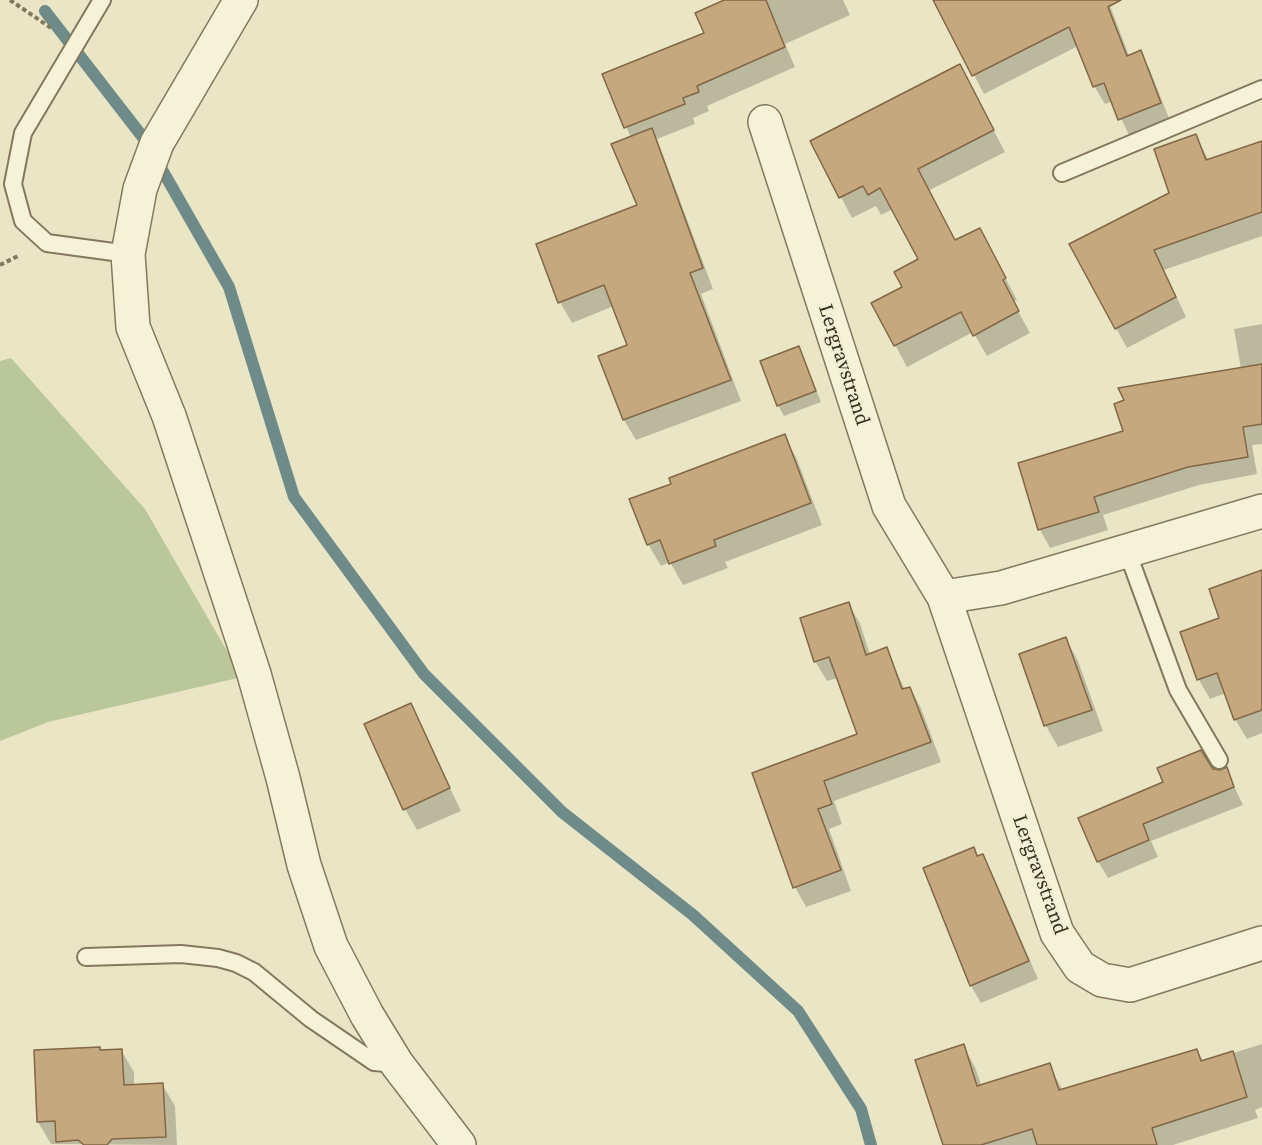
<!DOCTYPE html>
<style>
body{margin:0}
canvas{display:block;background:#eae6c5}
</style>
<canvas width="1262" height="1145"></canvas>
<script>
const c = document.querySelector('canvas').getContext('2d');
c.lineJoin = 'round';
function paint(path, color) {
  c.fillStyle = color;
  c.fill(path, 'evenodd');
}
function poly(rows) {
  const path = new Path2D();
  for (const r of rows) {
    path.moveTo(r[0], r[1]);
    for (let i = 2; i < r.length; i += 2) path.lineTo(r[i], r[i + 1]);
  }
  return path;
}
function stroke(path, color, width, dash) {
  c.strokeStyle = color;
  c.lineWidth = width;
  c.lineCap = dash ? 'butt' : 'round';
  c.setLineDash(dash || []);
  c.stroke(path);
}
function drawText(font, color, halo, rows, align = 'center') {
  c.font = font + ' "Source Serif 4",serif';
  c.lineWidth = 4.5;
  c.setLineDash([]);
  c.textBaseline = 'middle';
  c.strokeStyle = halo;
  c.fillStyle = color;
  for (const [text, x, y, turn = 0] of rows) {
    c.save();
    c.translate(x, y);
    c.rotate((+turn || 0) * Math.PI / 180);
    c.textAlign = isNaN(turn) ? turn : align;
    if (halo) c.strokeText(text, 0, 0);
    c.fillText(text, 0, 0);
    c.restore();
  }
}
const green = poly([
 [11,358,145,509,242,677,48,722,0,741,0,361]
]);
const shadow = poly([
 [728,0,843,0,850,15,785,44,795,67,707,106,709,111,693,118,695,124,657,139,713,289,701,294,741,401,636,440,624,420,600,356,629,346,614,306,572,323,560,302,538,245,639,206,631,138,604,74,706,34],
 [970,0,1108,0,1129,56,1140,52,1150,70,1170,121,1130,137,1113,101,1105,104,1094,86,1078,46,984,94,942,14],
 [971,87,1005,152,928,191,955,242,991,251,1017,300,1013,302,1030,333,987,356,973,332,907,367,873,304,904,288,920,260,893,209,881,215,876,206,852,218,812,142],
 [1196,136,1209,161,1262,143,1262,236,1164,270,1186,317,1127,348,1071,245,1171,193],
 [1262,324,1262,444,1252,445,1257,474,1199,485,1103,515,1108,530,1050,548,1040,530,1020,464,1125,432,1241,369,1234,329],
 [799,348,821,402,784,416,778,405],
 [784,436,796,457,822,525,725,562,728,568,683,585,670,562,661,566,648,544,673,484],
 [1262,572,1262,733,1247,739,1235,719,1226,693,1210,699,1199,680,1182,633,1221,619],
 [848,604,860,623,870,655,886,649,905,690,910,688,921,708,941,762,834,801,842,824,829,829,851,891,806,907,795,887,753,774,859,735,838,678,827,681,815,661],
 [1066,639,1078,661,1103,731,1058,747,1046,726,1021,655],
 [410,705,461,811,417,830,405,809],
 [1226,769,1243,805,1151,841,1158,857,1108,878,1098,861,1165,783],
 [973,849,978,858,982,856,992,873,1038,979,981,1003,971,986,925,869],
 [1262,1044,1262,1107,1255,1110,1258,1118,1173,1145,944,1145,963,1046,975,1067,982,1087,1049,1065,1063,1091,1197,1051,1204,1062],
 [121,1050,134,1072,134,1086,162,1084,175,1106,177,1145,51,1144,38,1122,35,1052]
]);
const stream = poly([
 [45,11,145,140,229,287,294,497,424,674,562,812,693,915,798,1011,861,1109,871,1145]
]);
const building = poly([
 [724,0,766,0,785,47,697,86,699,92,683,98,685,104,624,128,602,74,704,33,695,13,724,0],
 [933,0,1121,0,1108,7,1127,56,1141,50,1161,103,1118,120,1104,83,1093,87,1069,27,972,76,933,0],
 [960,64,994,130,918,169,955,240,980,228,1006,278,1003,280,1019,311,973,336,961,312,894,346,871,303,902,287,894,272,918,259,880,188,868,195,863,186,839,198,810,141,960,64],
 [652,128,703,268,690,273,731,380,623,420,598,356,627,345,604,285,558,303,536,244,637,205,611,144,652,128],
 [1196,134,1206,160,1262,141,1262,212,1154,250,1176,297,1115,329,1069,244,1169,193,1154,149,1196,134],
 [799,346,816,391,777,406,760,361,799,346],
 [1262,364,1262,424,1243,427,1248,457,1188,467,1094,497,1099,512,1038,530,1018,463,1123,431,1114,404,1124,400,1118,388,1262,364],
 [785,434,811,503,714,540,716,546,669,564,660,540,647,545,629,499,671,484,669,478,785,434],
 [1262,570,1262,710,1234,720,1217,673,1197,680,1180,632,1219,618,1209,589,1262,570],
 [849,602,866,655,887,647,902,689,910,687,931,742,824,781,832,804,818,809,841,870,793,888,752,773,857,734,829,657,814,662,800,618,849,602],
 [1066,637,1092,710,1044,726,1019,654,1066,637],
 [411,703,450,788,403,810,364,724,411,703],
 [1201,750,1213,769,1220,770,1227,767,1234,787,1143,824,1149,840,1097,862,1078,818,1163,782,1157,768,1201,750],
 [974,847,977,856,983,854,1029,961,970,986,923,868,974,847],
 [964,1044,977,1086,1050,1063,1059,1090,1197,1049,1201,1061,1233,1051,1247,1097,1152,1128,1157,1145,1037,1145,1032,1129,981,1145,943,1145,915,1060,964,1044],
 [100,1047,100,1050,122,1049,124,1085,163,1083,166,1137,112,1139,107,1145,84,1145,78,1140,56,1142,55,1121,37,1122,34,1050,100,1047]
]);
const path = poly([
 [10,0,51,28],
 [0,265,18,256]
]);
const service = poly([
 [102,0,23,133,13,184,23,221,47,243,128,254],
 [1062,173,1262,89],
 [1127,551,1178,690,1219,760],
 [86,957,181,954,218,958,236,963,254,972,311,1019,374,1062,397,1064]
]);
const minor = poly([
 [241,0,157,143,140,189,128,254,133,327,169,416,254,674,283,778,304,865,331,946,367,1015,397,1064,459,1145],
 [765,122,889,506,944,597,1057,933,1080,967,1102,980,1130,985,1262,943],
 [944,597,1001,588,1262,511]
]);
const streetNames = [
 ["Lergravstrand",843,365,72],
 ["Lergravstrand",1039,875,70]
];
paint(green, '#bac79a');
paint(shadow, '#0003');
stroke(stream, '#6e8b89', 12);
paint(building, '#c5a87e');
stroke(building, '#816745', 1.5);
stroke(service, '#84785d', 20);
stroke(minor, '#84785d', 36);
stroke(path, '#84785d', 4, [4.5, 3]);
stroke(service, '#f6f2d8', 16);
stroke(minor, '#f6f2d8', 33);
drawText('20px', '#352e1f', '#f2efd4', streetNames);
</script>
